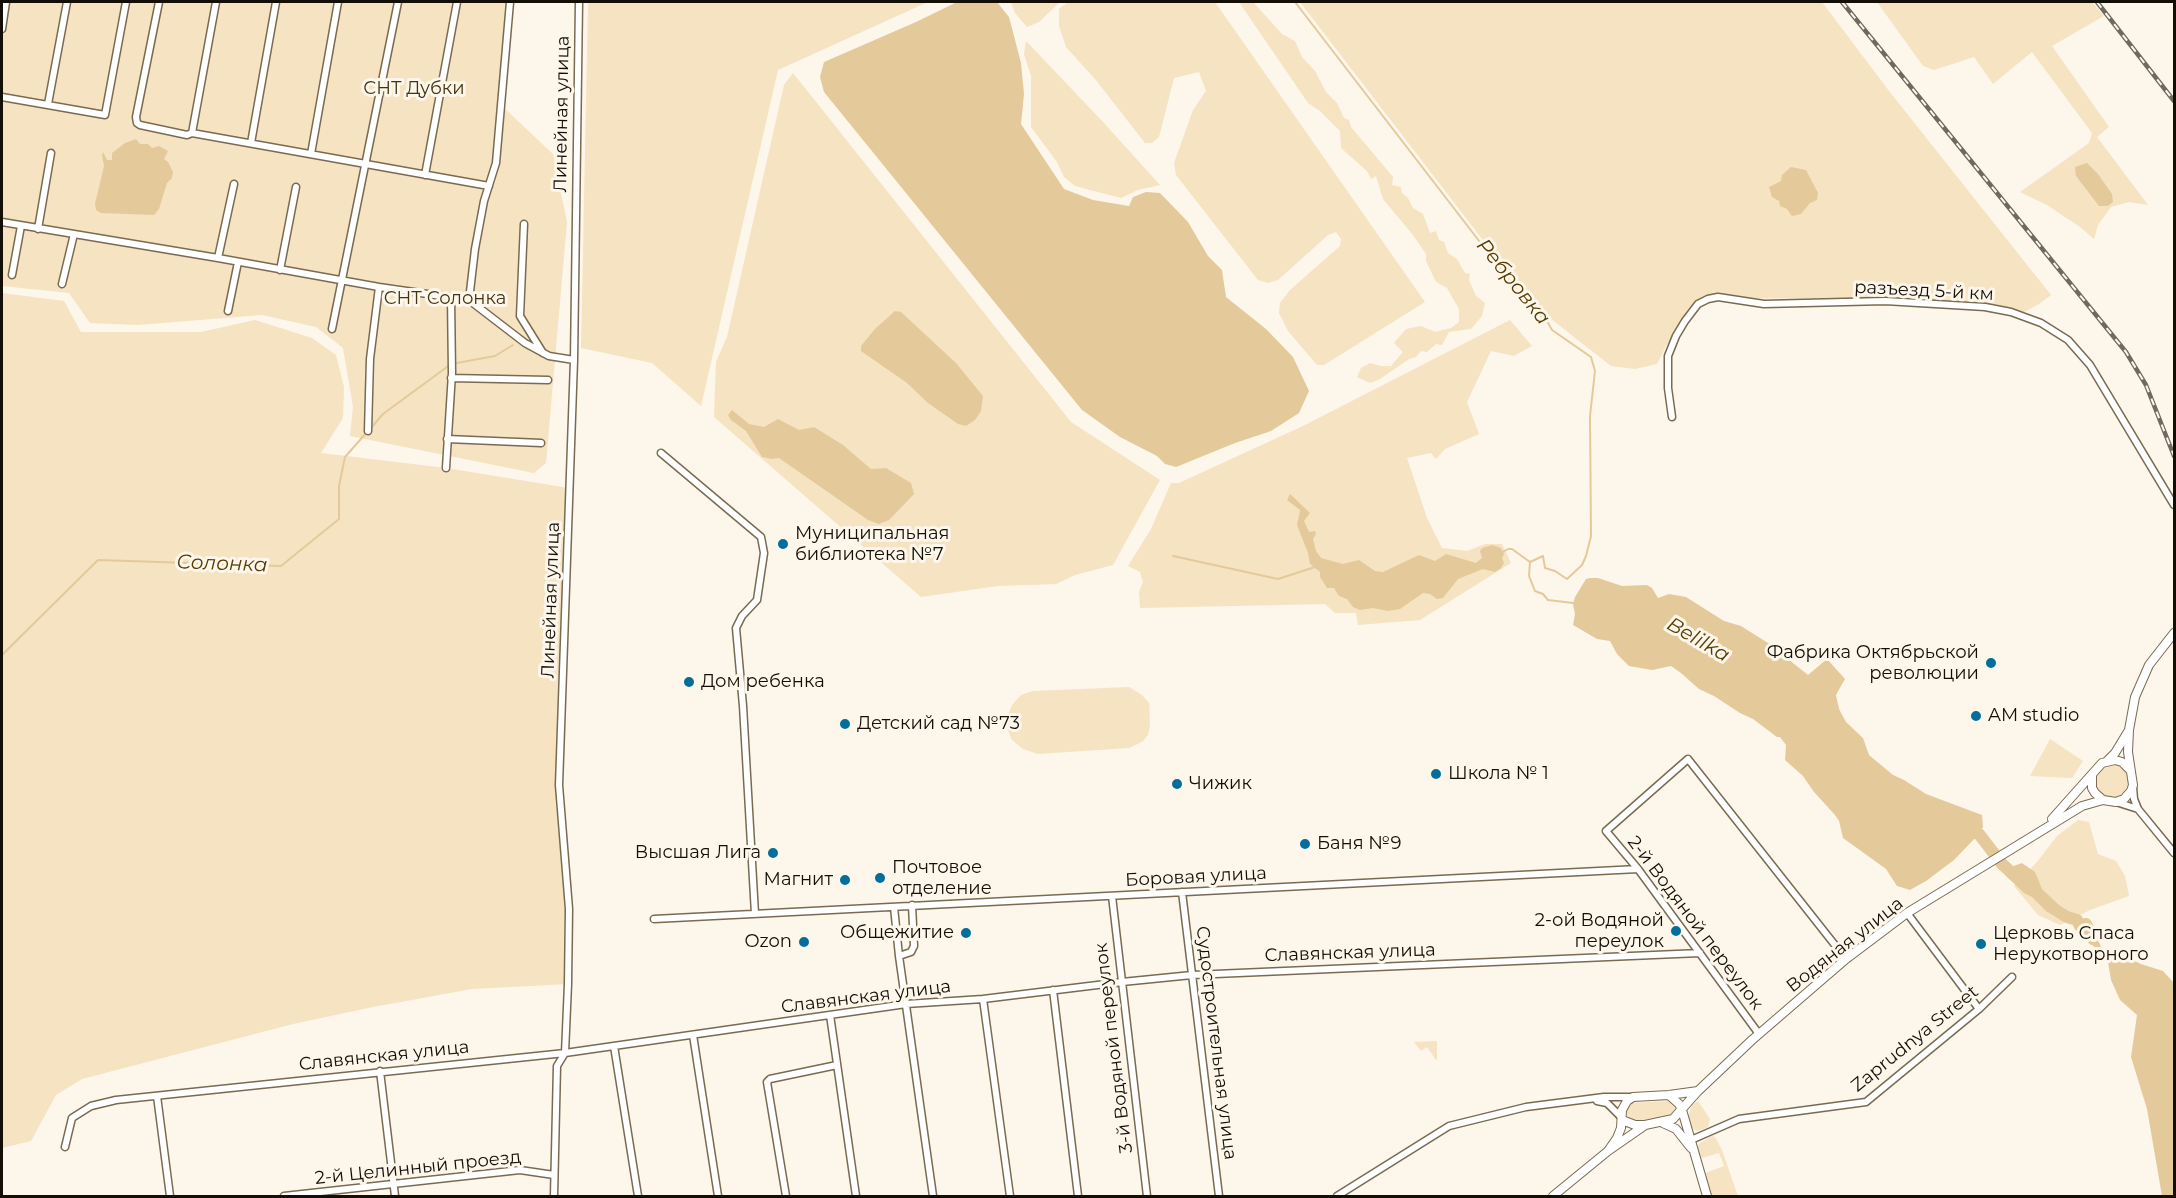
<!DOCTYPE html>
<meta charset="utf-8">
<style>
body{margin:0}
#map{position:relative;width:2176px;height:1198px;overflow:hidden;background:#fcf6eb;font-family:Montserrat,sans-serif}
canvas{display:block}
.frame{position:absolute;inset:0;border:3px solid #140f06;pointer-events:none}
</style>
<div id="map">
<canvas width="2176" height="1198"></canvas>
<div class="frame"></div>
</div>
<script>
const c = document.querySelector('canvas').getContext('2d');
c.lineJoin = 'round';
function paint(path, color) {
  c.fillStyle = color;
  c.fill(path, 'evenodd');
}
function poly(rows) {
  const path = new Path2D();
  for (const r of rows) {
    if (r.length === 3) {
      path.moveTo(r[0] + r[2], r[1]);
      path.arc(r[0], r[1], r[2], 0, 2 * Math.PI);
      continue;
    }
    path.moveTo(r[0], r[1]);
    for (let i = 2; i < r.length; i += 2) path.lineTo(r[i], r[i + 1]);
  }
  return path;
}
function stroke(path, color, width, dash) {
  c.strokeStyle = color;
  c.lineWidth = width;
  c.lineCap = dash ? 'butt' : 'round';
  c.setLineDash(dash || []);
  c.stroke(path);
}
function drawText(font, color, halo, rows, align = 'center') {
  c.font = font + ' Montserrat,sans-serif';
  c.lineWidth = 6;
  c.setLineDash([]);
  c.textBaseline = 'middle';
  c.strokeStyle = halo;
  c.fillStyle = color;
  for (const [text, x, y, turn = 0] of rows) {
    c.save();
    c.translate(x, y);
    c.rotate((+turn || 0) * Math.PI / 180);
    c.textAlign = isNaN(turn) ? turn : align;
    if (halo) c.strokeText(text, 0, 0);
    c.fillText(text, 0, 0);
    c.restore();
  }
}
const green = poly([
 [2,2,510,2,502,106,553,154,567,222,546,463,534,473,350,436,353,407,343,348,316,327,262,315,137,325,90,323,69,293,2,286],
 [588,2,928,2,778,70,701,406,652,363,581,348],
 [1011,2,1060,2,1039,22,1027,27,1015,13],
 [1068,2,1215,2,1425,302,1324,365,1317,365,1288,331,1279,313,1280,303,1290,290,1340,246,1341,239,1336,232,1328,235,1278,280,1268,283,1258,280,1176,175,1174,163,1193,110,1206,91,1199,72,1174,78,1159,137,1152,143,1145,143,1095,79,1066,47,1059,26,1059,9],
 [1239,2,1253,2,1282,34,1295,41,1302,57,1315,71,1326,92,1337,103,1344,118,1349,120,1351,127,1393,177,1392,185,1401,187,1402,193,1408,198,1413,208,1423,214,1430,233,1436,231,1439,240,1444,242,1448,253,1457,259,1465,273,1470,274,1469,280,1476,296,1485,303,1482,316,1471,329,1449,332,1442,345,1436,344,1427,352,1421,351,1416,357,1409,359,1380,379,1370,383,1357,377,1361,368,1370,363,1381,366,1391,366,1403,352,1394,343,1406,329,1421,326,1435,332,1451,328,1459,322,1459,309,1447,288,1436,282,1426,261,1426,254,1413,235,1383,199,1376,176,1371,179,1367,171,1341,148,1340,131,1320,111,1308,103],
 [1300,2,1822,2,1889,91,2051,295,2039,304,2024,312,1921,299,1700,298,1666,346,1657,364,1635,369,1611,366,1532,304],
 [1877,2,2092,2,2104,16,2052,46,2109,127,2097,137,2148,205,2129,202,2111,207,2098,225,2094,239,2080,227,2047,205,2020,192,2089,143,2092,133,2032,52,1993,84,1974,57,1934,70,1923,66],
 [1026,41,1103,122,1160,185,1138,190,1121,198,1075,186,1064,177,1057,162,1031,127,1031,76,1024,54],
 [793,73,1071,422,1160,480,1113,565,1075,575,1056,584,998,586,921,597,714,417,716,362,727,337,784,85],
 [2,293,64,301,81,332,201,332,255,320,312,338,336,355,344,387,343,418,321,453,446,468,569,488,559,785,569,909,568,984,472,989,373,1007,293,1024,82,1079,56,1095,31,1141,2,1148],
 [1510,320,1532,346,1514,356,1491,351,1467,402,1479,434,1445,449,1436,459,1431,453,1407,458,1427,518,1442,548,1467,551,1485,544,1502,544,1511,563,1420,620,1358,625,1356,613,1335,613,1325,604,1140,608,1139,592,1143,582,1140,572,1128,566,1151,529,1171,483,1179,483,1303,426],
 [1129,687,1142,695,1149,703,1150,725,1148,735,1142,742,1129,748,1038,754,1023,749,1012,740,1007,728,1007,717,1012,705,1021,695,1033,691],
 [2050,739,2083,761,2072,778,2030,776],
 [2112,781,16],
 [2078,820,2089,822,2098,854,2116,861,2125,876,2129,896,2090,910,2060,925,2038,915,2014,886,2037,862,2057,836],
 [1437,1041,1437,1059,1436,1060,1427,1047,1421,1051,1414,1042],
 [1668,1101,1675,1108,1674,1114,1669,1118,1632,1121,1626,1114,1629,1104,1631,1103],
 [1698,1101,1710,1119,1708,1127,1697,1131,1692,1128,1688,1117,1692,1105],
 [1712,1136,1715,1137,1722,1150,1738,1196,1710,1196,1703,1174,1724,1166,1719,1153,1702,1158,1696,1148,1700,1143]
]);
const water = poly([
 [957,2,997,2,1009,17,1021,63,1024,94,1021,124,1064,189,1093,200,1129,206,1133,197,1146,192,1160,193,1188,222,1208,256,1222,270,1226,297,1266,329,1293,357,1309,391,1299,413,1271,431,1235,443,1176,467,1165,464,1157,456,1120,437,1082,410,824,92,820,77,824,62,916,22],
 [136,139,140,144,148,144,152,148,159,146,168,151,164,159,168,162,173,172,172,178,167,183,159,209,154,215,101,213,96,210,95,204,104,166,102,155,103,152,107,160,112,160,112,153,125,143],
 [2087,163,2098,174,2112,194,2113,202,2108,206,2099,206,2076,176,2075,167],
 [1791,167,1806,170,1818,193,1817,200,1810,203,1801,214,1792,216,1787,209,1780,206,1779,201,1772,197,1769,187,1781,181,1782,175],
 [895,311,901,312,956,363,983,396,981,411,975,420,966,426,958,424,928,403,907,383,861,351,861,346,875,329],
 [732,410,749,424,764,427,778,419,799,430,814,427,843,445,871,469,886,468,911,483,914,494,889,520,879,524,868,520,779,458,772,459,762,457,746,431,731,420,728,415],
 [1290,494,1310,513,1304,521,1309,532,1315,531,1316,534,1313,539,1316,551,1321,558,1343,564,1359,560,1375,571,1383,572,1419,555,1435,561,1446,554,1476,563,1482,558,1480,551,1482,548,1492,545,1501,548,1504,554,1502,558,1504,563,1501,568,1495,572,1483,569,1458,579,1443,598,1437,599,1430,594,1423,593,1400,609,1388,611,1373,608,1360,610,1353,607,1347,599,1339,596,1334,588,1327,588,1320,577,1320,572,1310,564,1308,553,1297,525,1300,510,1287,500],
 [1590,578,1598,578,1622,586,1647,585,1652,588,1658,598,1669,594,1686,597,1724,621,1741,626,1768,643,1808,675,1827,659,1845,679,1836,695,1839,709,1846,722,1863,738,1869,755,1893,775,1904,780,1926,794,1982,815,1983,827,1979,834,1954,860,1926,881,1910,890,1897,886,1886,869,1843,838,1839,821,1835,815,1814,792,1803,776,1785,760,1786,745,1780,737,1777,737,1753,719,1740,713,1714,696,1699,689,1681,673,1671,666,1652,670,1629,666,1617,654,1610,641,1597,639,1573,625,1575,614,1573,604,1575,597,1586,579],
 [2022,863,2035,872,2042,889,2060,906,2067,917,2047,912,2032,897,2024,893,2005,875,2000,866,2002,864,2011,867],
 [2086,924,2092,927,2102,949,2111,956,2119,954,2141,964,2163,971,2174,983,2174,1196,2162,1196,2147,1109,2131,1057,2137,1015,2120,1000,2111,980,2108,962,2102,959,2092,944]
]);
const stream = poly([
 [1295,2,1530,307,1547,321,1552,330,1591,357,1595,371,1590,416,1591,536,1586,556,1582,565,1567,579,1555,571,1545,568,1543,556,1530,562],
 [371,428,383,414,451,364,495,356,513,345],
 [1501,553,1508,549,1512,549,1530,562,1529,576,1535,591,1543,594,1548,600,1573,603],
 [1173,556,1278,579,1315,567],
 [2,655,98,560,281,566,339,519,339,486,345,457,367,432]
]);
const river = poly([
 [1964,830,1979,834,2002,864,2014,875],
 [2054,909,2067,917,2077,920,2080,926,2086,924,2093,939]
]);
const minor = poly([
 [159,2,136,117,137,123,140,125,187,135,192,133,489,186],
 [2,29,6,2],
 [2,97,105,115,126,2],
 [48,104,67,2],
 [192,133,216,2],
 [251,143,276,2],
 [311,154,338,2],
 [425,175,457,2],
 [2,222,218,258,379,287,469,300,525,343,549,356,574,360],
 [524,224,520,316,543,353],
 [38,229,51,153],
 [218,258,234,184],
 [280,270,296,187],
 [12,275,21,226],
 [62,284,74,234],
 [469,300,475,249,484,201,496,163,510,2],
 [228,311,238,262],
 [332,329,398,2],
 [451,378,548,380],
 [1672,417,1668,388,1668,356,1676,336,1685,321,1698,304,1708,299,1718,297,1764,304,1885,301,1985,307,2011,312,2041,323,2068,340,2090,365,2174,505],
 [368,431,370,359,379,287],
 [447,439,541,443],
 [661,453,761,537,764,553,757,600,742,616,736,628,743,706,755,914],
 [446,468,452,373,451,298],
 [2133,787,2134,799,2138,809,2174,853],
 [2116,802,2138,809],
 [1182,892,1219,1196],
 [1112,896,1147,1196],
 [894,907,899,956,933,1196],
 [1907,913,1979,1009],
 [654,919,1638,869],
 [899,956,911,952,914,946,912,905],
 [1053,990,1078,1196],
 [983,999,1010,1196],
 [830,1015,856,1196],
 [1759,1034,1638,869,1606,831,1688,759,1846,959],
 [693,1035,718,1196],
 [614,1046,638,1196],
 [380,1071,395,1196],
 [157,1096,170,1196],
 [1597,1101,1607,1103,1621,1117],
 [1691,1140,1739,1119,1866,1102,1979,1009,2012,977],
 [65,1147,72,1118,91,1106,116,1100,565,1053,906,1004,983,999,1122,982,1192,975,1700,953],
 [284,1196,520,1170,554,1175],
 [554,1196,557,1066,565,1053,568,984,569,909,559,785,574,360,579,2],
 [786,1196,767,1082,770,1079,837,1065],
 [1337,1196,1449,1126,1526,1107,1604,1097,1633,1097]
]);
const tertiary = poly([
 [2107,761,2115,753,2129,730,2135,697,2149,665,2174,633],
 [2092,777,2092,788,2095,793,2103,800],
 [2052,819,2102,763,2115,760,2122,762,2130,770],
 [1669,1095,1679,1104,1682,1110,1707,1196],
 [1622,1120,1635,1125,1645,1125,1673,1119,1698,1091,1752,1040,1846,959,1907,913,2082,806,2103,800,2116,802,2124,799,2131,791,2133,785,2128,752,2129,730],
 [1663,1123,1676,1129,1691,1148],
 [1608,1151,1617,1138,1621,1128,1622,1110,1627,1101,1633,1097,1669,1095,1698,1091],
 [1553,1196,1608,1151,1644,1126]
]);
const rail = poly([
 [1842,2,2126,352,2146,385,2174,456],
 [2097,2,2174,101]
]);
const markers = [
 [783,544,6,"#046e9b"],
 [1991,663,6,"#046e9b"],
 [689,682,6,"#046e9b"],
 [1976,716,6,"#046e9b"],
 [845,724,6,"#046e9b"],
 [1436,774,6,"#046e9b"],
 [1177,784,6,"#046e9b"],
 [1305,844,6,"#046e9b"],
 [773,853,6,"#046e9b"],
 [880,878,6,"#046e9b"],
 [845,880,6,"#046e9b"],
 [1676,931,6,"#046e9b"],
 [966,933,6,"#046e9b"],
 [804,942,6,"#046e9b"],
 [1981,944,6,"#046e9b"]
];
const parkNames = [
 ["СНТ Дубки",414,89],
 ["СНТ Солонка",445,299]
];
const streetNames = [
 ["Линейная улица",562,114,-89],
 ["разъезд 5-й км",1924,291,3],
 ["Линейная улица",551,600,-88],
 ["Боровая улица",1196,877,-3],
 ["2-й Водяной переулок",1695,923,53],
 ["Водяная улица",1845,945,-38],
 ["Славянская улица",1350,953,-2],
 ["Славянская улица",866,997,-7],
 ["Zaprudnya Street",1915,1039,-39],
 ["Судостроительная улица",1216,1043,83],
 ["3-й Водяной переулок",1114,1048,-97],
 ["Славянская улица",384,1056,-6],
 ["2-й Целинный проезд",418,1168,-6]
];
const poiNames = [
 ["Муниципальная",795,534],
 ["библиотека №7",795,555],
 ["Фабрика Октябрьской",1979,653,"right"],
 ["революции",1979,674,"right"],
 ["Дом ребенка",701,682],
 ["AM studio",1988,716],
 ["Детский сад №73",857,724],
 ["Школа № 1",1448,774],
 ["Чижик",1189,784],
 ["Баня №9",1317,844],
 ["Высшая Лига",761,853,"right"],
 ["Почтовое",892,868],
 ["отделение",892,889],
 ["Магнит",833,880,"right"],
 ["2-ой Водяной",1664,921,"right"],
 ["переулок",1664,942,"right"],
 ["Общежитие",954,933,"right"],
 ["Церковь Спаса",1993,934],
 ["Нерукотворного",1993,955],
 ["Ozon",792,942,"right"]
];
const waterNames = [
 ["Ребровка",1513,282,51],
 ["Солонка",222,564,2],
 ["Belilka",1698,640,30]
];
paint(green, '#f5e3c2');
paint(water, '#e4ca9b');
stroke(stream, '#e4ca9b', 2);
stroke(river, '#e4ca9b', 12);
stroke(minor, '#796b52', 9);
stroke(tertiary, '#796b52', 10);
stroke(minor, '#fff', 6);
stroke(tertiary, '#fff', 8);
stroke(rail, '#6f6a60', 4.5);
stroke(rail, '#fcf6eb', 2, [7]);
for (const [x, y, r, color] of markers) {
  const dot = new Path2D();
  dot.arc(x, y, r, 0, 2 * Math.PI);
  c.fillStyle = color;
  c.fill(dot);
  stroke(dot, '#fcf6eb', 2);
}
drawText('18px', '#46340e', '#fcf6eb', parkNames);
drawText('18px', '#140f06', '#fcf6eb', streetNames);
drawText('18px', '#140f06', '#fcf6eb', poiNames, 'left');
drawText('italic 20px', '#573e00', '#fcf6eb', waterNames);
</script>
